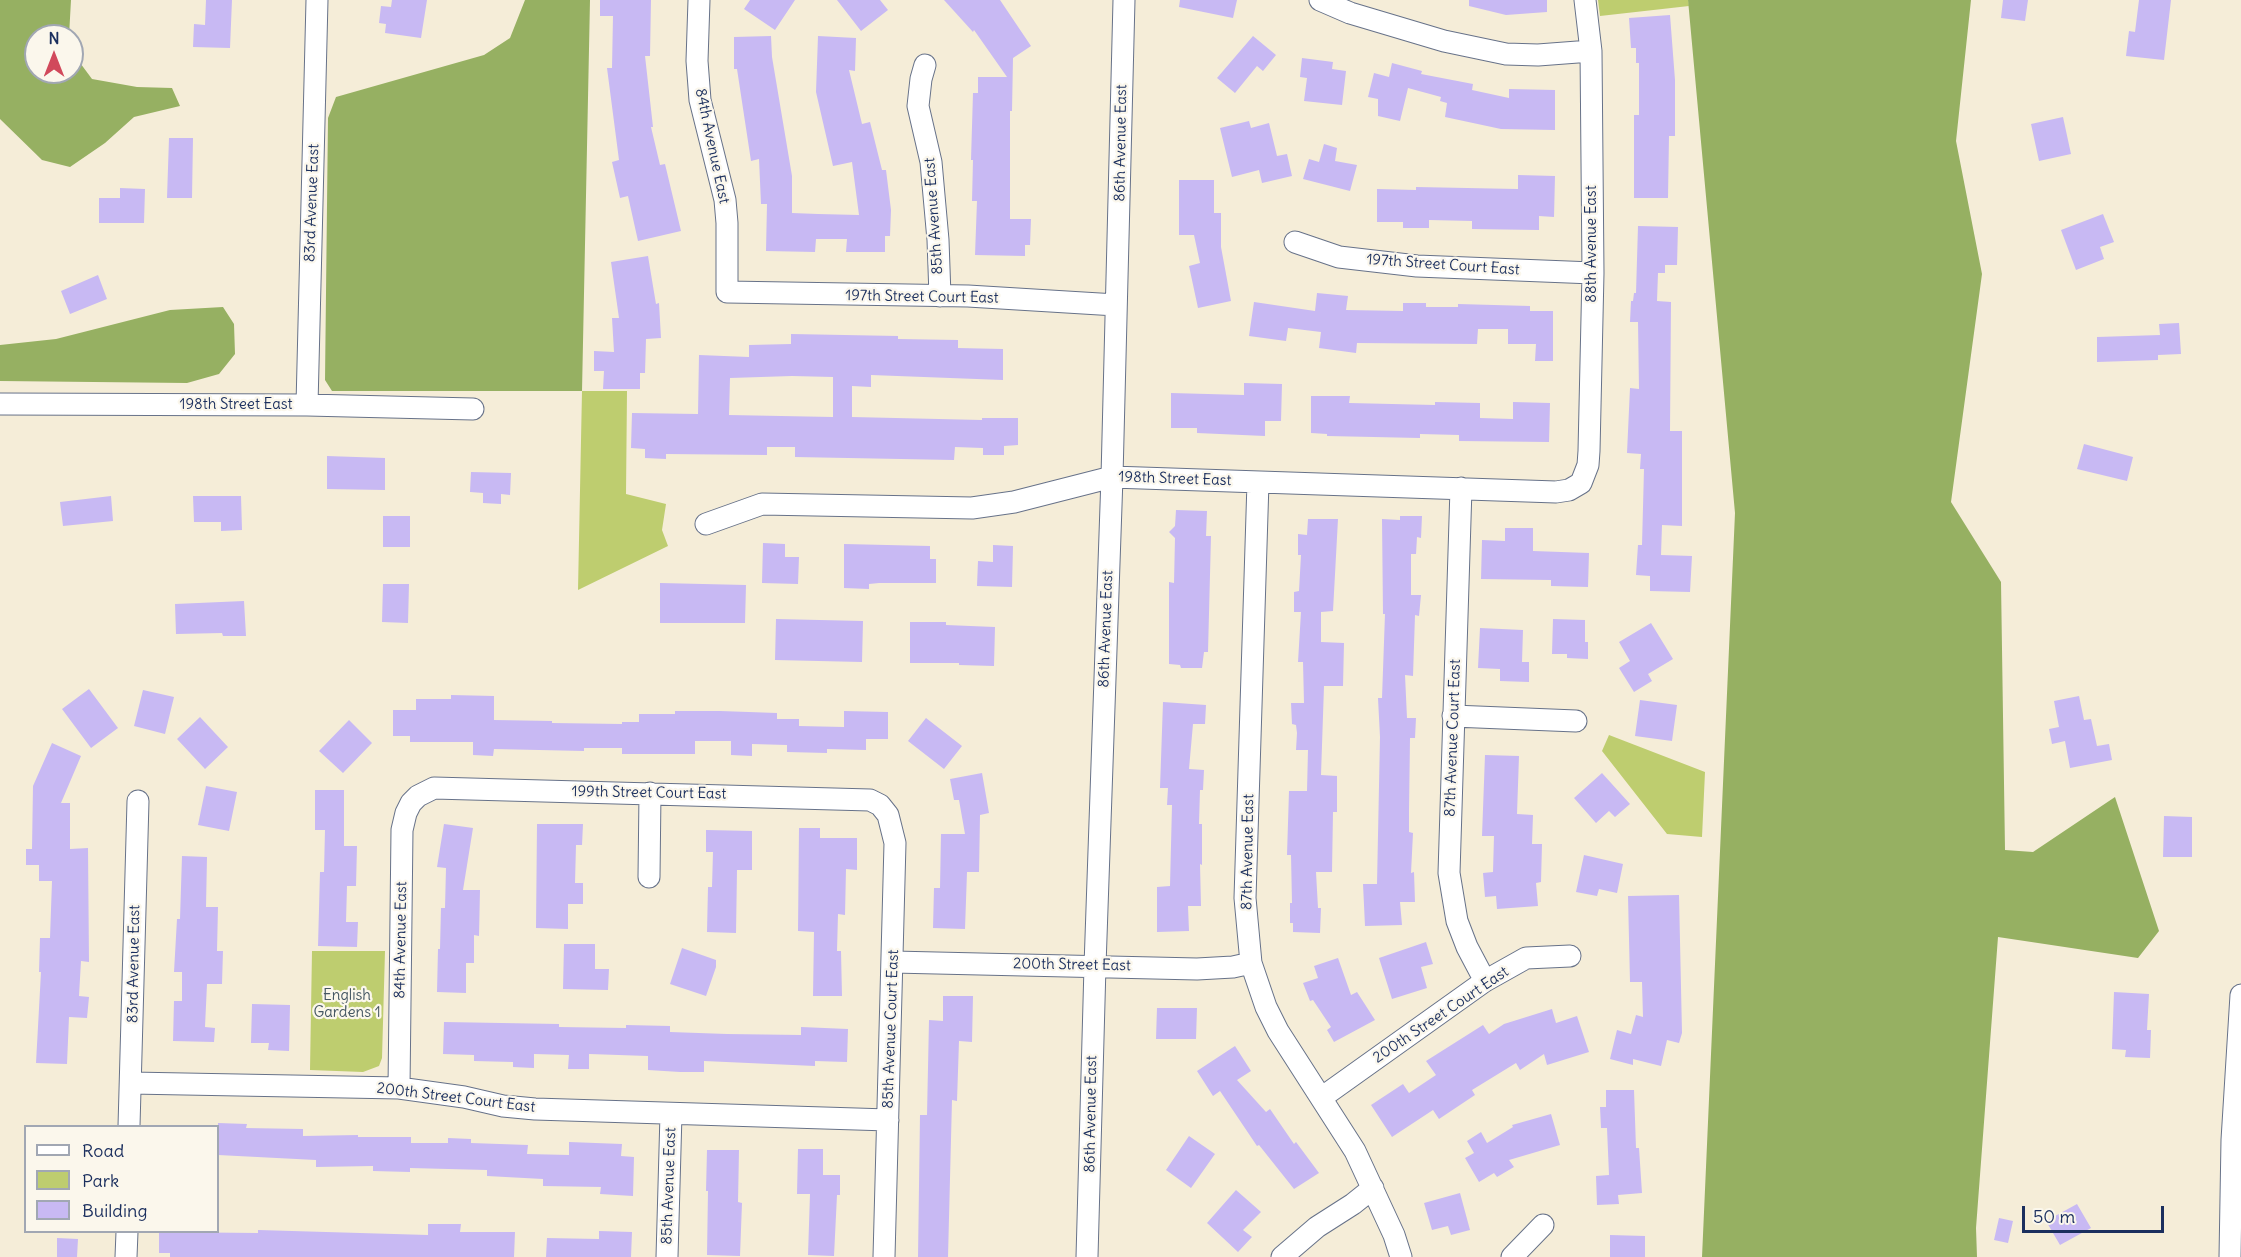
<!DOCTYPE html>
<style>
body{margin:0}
#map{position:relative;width:2241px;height:1257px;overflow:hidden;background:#f5edd8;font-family:Delius,sans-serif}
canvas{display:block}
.legend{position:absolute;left:24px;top:1125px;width:195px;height:108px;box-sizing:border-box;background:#fbf7ec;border:2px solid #a1a7b3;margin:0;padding:8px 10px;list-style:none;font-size:18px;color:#1b2f5e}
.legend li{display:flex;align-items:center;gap:12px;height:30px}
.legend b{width:30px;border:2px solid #a1a7b3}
.north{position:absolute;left:24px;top:24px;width:60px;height:60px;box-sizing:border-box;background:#fbf7ec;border:2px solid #a1a7b3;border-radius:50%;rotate:0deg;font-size:16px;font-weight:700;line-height:24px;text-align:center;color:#1b2f5e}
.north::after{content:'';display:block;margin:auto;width:21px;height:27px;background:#d1495b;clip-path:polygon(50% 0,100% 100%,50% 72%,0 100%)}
.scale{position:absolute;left:2022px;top:1206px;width:142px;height:27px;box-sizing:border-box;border:3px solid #1b2f5e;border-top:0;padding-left:8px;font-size:18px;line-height:21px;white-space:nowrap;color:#1b2f5e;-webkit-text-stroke:4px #fbf7ec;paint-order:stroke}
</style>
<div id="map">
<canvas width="2241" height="1257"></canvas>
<ul class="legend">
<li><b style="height:8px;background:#fff"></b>Road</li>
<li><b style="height:16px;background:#becd6f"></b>Park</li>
<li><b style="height:16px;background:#c8b9f3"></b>Building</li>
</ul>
<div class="north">N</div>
<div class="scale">50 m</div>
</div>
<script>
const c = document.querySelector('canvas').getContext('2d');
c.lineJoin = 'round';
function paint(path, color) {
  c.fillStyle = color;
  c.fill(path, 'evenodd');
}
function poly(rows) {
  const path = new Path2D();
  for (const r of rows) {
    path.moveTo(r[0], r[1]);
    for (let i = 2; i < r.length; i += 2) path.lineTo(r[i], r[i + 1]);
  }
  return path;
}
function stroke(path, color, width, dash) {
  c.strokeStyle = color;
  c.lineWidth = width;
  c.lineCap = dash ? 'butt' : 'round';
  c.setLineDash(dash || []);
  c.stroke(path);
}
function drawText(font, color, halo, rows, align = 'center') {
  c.font = font + ' Delius,sans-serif';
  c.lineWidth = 4.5;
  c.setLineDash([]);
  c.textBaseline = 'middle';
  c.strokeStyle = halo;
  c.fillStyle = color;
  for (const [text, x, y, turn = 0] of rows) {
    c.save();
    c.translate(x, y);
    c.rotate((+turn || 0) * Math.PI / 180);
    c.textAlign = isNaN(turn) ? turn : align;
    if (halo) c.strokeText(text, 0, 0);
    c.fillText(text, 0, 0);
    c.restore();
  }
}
const green = poly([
 [1598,0,1688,0,1689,6,1600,16],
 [582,391,627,391,626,494,666,504,662,530,668,546,578,590],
 [1609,735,1705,772,1702,837,1667,834,1602,751],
 [312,951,385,951,382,1058,379,1066,363,1072,310,1070]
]);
const forest = poly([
 [0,0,71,0,69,36,36,36,36,72,72,72,72,52,92,79,137,87,172,88,180,106,134,117,105,143,70,167,42,160,0,119],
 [525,0,590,0,582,391,332,391,325,380,328,118,336,97,484,55,510,38],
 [1688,0,1971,0,1956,141,1982,274,1951,502,2001,582,2005,850,2033,852,2115,797,2159,931,2138,958,1998,937,1976,1228,1977,1257,1702,1257,1735,513],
 [223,307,234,324,235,354,219,374,187,383,0,381,0,345,56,339,170,310]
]);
const building = poly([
 [206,0,232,0,230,48,193,47,194,24,205,25],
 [392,0,427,0,421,38,385,33,386,24,379,23,381,6,391,7],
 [600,0,651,0,650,56,645,56,653,127,651,127,660,165,665,164,681,231,638,241,628,196,620,198,612,162,619,160,607,68,612,68,613,16,600,16],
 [750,0,795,0,775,30,744,9],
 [837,0,880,0,888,10,861,31],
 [944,0,1000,0,1031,46,1013,58,1012,111,1010,111,1010,219,1031,219,1030,245,1025,245,1025,256,975,255,977,201,972,201,973,160,971,160,973,93,978,93,978,77,1007,77,974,30,973,32],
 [1180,0,1237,0,1233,18,1179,7],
 [1469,0,1547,0,1547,12,1506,15,1469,6],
 [2003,0,2028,0,2025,21,2001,18],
 [2139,0,2171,0,2164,60,2126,56,2129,31,2135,32],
 [1670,15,1675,80,1675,136,1669,136,1668,198,1634,198,1634,115,1639,115,1639,63,1636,63,1636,48,1631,48,1629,18],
 [771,36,772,57,792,176,792,213,818,214,859,215,852,162,833,166,816,92,818,36,856,38,855,71,849,70,862,124,870,122,882,170,886,170,891,210,890,236,885,236,885,252,846,252,847,239,816,239,815,252,766,251,767,204,761,204,759,159,751,161,737,69,734,69,734,37],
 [1253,36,1276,55,1263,71,1257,66,1235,93,1217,78],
 [1302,58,1333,62,1332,69,1346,71,1342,105,1304,101,1307,78,1300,77],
 [1392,63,1422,71,1421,74,1473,84,1472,90,1509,98,1509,89,1555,90,1555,130,1501,129,1445,117,1447,103,1440,101,1441,97,1408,88,1400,121,1378,116,1378,99,1368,97,1374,73,1389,77],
 [2063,117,2071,154,2039,161,2031,124],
 [1249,121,1251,128,1269,123,1277,156,1287,154,1292,176,1262,183,1259,170,1232,177,1220,128],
 [169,138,193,138,192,198,167,198],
 [1324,144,1337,148,1335,161,1357,165,1350,191,1303,179,1309,159,1319,162],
 [1518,175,1555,176,1554,217,1539,216,1539,230,1472,229,1472,221,1429,220,1429,228,1403,228,1403,222,1377,222,1377,189,1416,190,1416,187,1518,189],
 [1179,180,1214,180,1214,213,1221,213,1221,247,1231,301,1198,308,1189,266,1200,263,1194,235,1179,235],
 [120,188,145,189,144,223,99,223,99,198,120,198],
 [2103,214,2114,242,2100,247,2104,259,2076,270,2061,230],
 [1638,226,1678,227,1677,265,1665,265,1665,273,1658,273,1657,301,1671,302,1670,431,1682,431,1682,526,1662,525,1661,555,1692,556,1690,592,1650,591,1650,576,1636,575,1638,545,1642,545,1644,469,1640,469,1641,454,1627,453,1630,388,1639,389,1638,322,1630,322,1631,301,1633,301,1634,293,1636,293],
 [648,256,656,304,659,303,661,338,646,339,645,373,640,373,640,389,603,389,604,371,594,371,594,351,614,352,612,318,619,318,611,262],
 [98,275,107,299,70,314,61,291],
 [1317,293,1348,296,1346,310,1403,311,1403,303,1426,303,1426,307,1458,307,1458,304,1530,306,1530,311,1553,311,1553,361,1535,361,1536,344,1508,344,1508,329,1478,329,1477,344,1357,343,1356,353,1319,348,1321,332,1288,328,1286,341,1249,336,1254,302,1315,311],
 [2179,323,2181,354,2158,355,2158,360,2097,362,2097,337,2160,335,2159,324],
 [791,334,898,336,898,339,958,340,958,348,1003,349,1003,380,871,375,871,387,852,386,852,417,982,420,982,418,1018,418,1018,445,1004,446,1004,455,983,455,983,448,955,447,954,460,795,457,795,447,767,447,767,455,666,454,666,459,645,458,645,449,631,448,632,413,698,414,699,355,749,357,749,345,791,344],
 [792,376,833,377,833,417,729,415,730,378],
 [1244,383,1282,384,1281,421,1265,421,1265,436,1197,433,1197,428,1171,428,1171,393,1244,395],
 [1311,396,1350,396,1349,403,1435,405,1435,402,1480,403,1480,418,1513,419,1513,402,1550,403,1549,442,1459,441,1459,435,1420,434,1420,438,1327,436,1327,434,1311,433],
 [2084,444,2133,457,2127,481,2077,469],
 [327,456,385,458,385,490,327,489],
 [471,472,511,473,510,495,501,494,501,504,483,503,483,493,470,492],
 [111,496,113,521,63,526,60,502],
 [193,496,241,496,242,530,221,531,221,522,194,522],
 [1176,510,1207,511,1206,536,1211,536,1208,652,1204,652,1202,668,1181,668,1180,665,1169,664,1169,582,1174,583,1175,538,1169,532,1175,526],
 [383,516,410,516,410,547,383,547],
 [1400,516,1422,516,1421,538,1417,537,1416,554,1411,554,1411,595,1421,595,1419,616,1415,615,1413,676,1405,675,1407,718,1416,718,1415,738,1410,738,1409,811,1409,832,1413,833,1411,873,1414,872,1415,902,1400,902,1402,925,1365,926,1363,884,1377,884,1380,737,1378,698,1382,698,1385,614,1383,614,1382,519,1400,520],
 [1308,519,1338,519,1333,611,1321,612,1321,642,1344,643,1343,686,1324,686,1321,775,1337,776,1337,812,1333,812,1332,872,1316,872,1318,908,1321,908,1320,933,1293,932,1293,923,1290,923,1290,903,1292,903,1291,855,1287,855,1289,791,1307,791,1308,750,1296,750,1297,733,1296,725,1292,724,1291,703,1304,703,1303,662,1298,662,1301,612,1294,612,1294,592,1299,591,1301,555,1298,555,1298,534,1307,535],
 [1505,528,1533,528,1533,551,1589,553,1588,587,1551,586,1551,580,1481,579,1482,540,1505,541],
 [763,543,785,544,785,557,799,557,798,584,762,583],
 [844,544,930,546,930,559,936,559,936,583,879,583,869,584,869,589,844,588],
 [993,545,1013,546,1012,587,977,586,978,561,993,562],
 [660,583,746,585,745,623,660,623],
 [383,584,409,584,408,623,382,622],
 [244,601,246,636,223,636,222,633,176,634,175,604],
 [776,619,863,621,862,662,775,660],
 [1553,619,1585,620,1585,642,1588,642,1588,659,1567,658,1567,654,1552,654],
 [910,622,946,622,946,625,995,627,994,666,959,665,959,663,910,663],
 [1651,623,1673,659,1648,674,1652,681,1634,692,1619,668,1630,661,1619,642],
 [1480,628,1523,630,1522,662,1529,662,1529,682,1500,681,1500,669,1478,668],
 [89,689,118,728,91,748,62,709],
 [143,690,174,697,165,734,134,726],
 [451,695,494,696,494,720,552,721,552,723,622,724,622,722,639,722,639,714,675,714,675,711,720,711,777,713,777,719,799,719,799,726,844,727,844,711,888,712,888,739,866,739,866,750,827,749,827,753,787,752,787,745,752,744,752,756,731,755,731,741,695,741,695,754,622,754,622,748,584,748,584,751,494,749,493,756,473,755,473,742,410,742,410,736,393,736,393,710,416,710,416,699,451,699],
 [2079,696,2084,720,2091,719,2097,746,2109,744,2112,760,2070,768,2065,741,2052,744,2049,729,2059,727,2054,701],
 [1640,700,1677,705,1672,741,1635,736],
 [1163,702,1206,705,1205,724,1193,724,1189,769,1204,770,1203,790,1200,790,1199,824,1202,824,1202,865,1200,864,1201,906,1188,906,1189,931,1157,932,1157,887,1170,886,1172,805,1167,805,1168,788,1160,788],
 [200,717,228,747,205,769,177,739],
 [926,718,962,746,944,769,908,741],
 [349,720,372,743,343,773,319,751],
 [52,743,81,756,61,803,70,803,70,849,88,848,89,962,81,961,79,996,89,997,87,1018,69,1017,67,1064,36,1063,41,972,39,972,40,938,50,938,52,881,39,881,39,865,26,865,26,849,32,849,33,786],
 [1485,755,1519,756,1517,814,1533,815,1532,844,1542,844,1541,882,1536,883,1538,906,1497,909,1496,896,1485,897,1483,873,1493,872,1494,836,1482,836],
 [982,773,989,813,980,815,979,872,967,872,965,929,933,928,934,888,940,888,941,834,965,834,959,800,954,800,950,779],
 [1602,773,1630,804,1615,817,1609,811,1596,823,1574,798],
 [206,786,237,792,229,831,198,825],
 [315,790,344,790,344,846,357,846,356,886,347,886,346,922,358,922,357,947,318,946,320,872,324,872,325,830,315,830],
 [2164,816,2192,817,2192,857,2163,857],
 [444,824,473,828,463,890,480,890,479,936,474,935,474,963,466,963,466,993,437,992,438,949,440,949,441,908,445,908,446,868,437,867],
 [537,824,583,824,582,845,576,845,575,883,583,883,583,904,568,904,568,929,536,928],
 [799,828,820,828,820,838,857,838,857,870,846,869,845,915,838,914,837,951,841,951,842,996,813,996,814,932,798,931],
 [706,830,752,831,752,870,737,870,736,933,707,932,708,887,712,887,713,852,706,852],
 [1584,855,1623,864,1617,893,1599,889,1597,896,1576,892],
 [182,856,207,857,206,907,218,907,217,951,223,951,222,984,207,984,205,1027,215,1028,214,1042,173,1041,174,1001,182,1001,182,972,174,972,177,919,180,919],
 [1679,895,1682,1033,1679,1043,1667,1040,1661,1066,1633,1059,1633,1065,1610,1059,1617,1030,1631,1034,1636,1015,1643,1017,1642,982,1630,982,1628,896],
 [1426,942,1433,964,1421,967,1427,988,1392,999,1379,958],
 [564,944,595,944,595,969,609,969,608,990,563,989],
 [682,948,716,960,716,967,706,996,670,984],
 [1338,958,1351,995,1357,992,1375,1020,1334,1042,1327,1030,1331,1027,1313,1000,1310,1001,1303,983,1318,978,1314,966],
 [2114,992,2149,994,2147,1030,2151,1030,2150,1058,2125,1057,2126,1050,2112,1049],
 [943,996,973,996,972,1042,959,1041,957,1101,952,1100,948,1257,918,1257,920,1115,927,1115,929,1020,943,1021],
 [252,1004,290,1005,289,1051,268,1050,269,1043,251,1043],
 [1157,1008,1197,1008,1196,1039,1156,1039],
 [1552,1009,1556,1023,1577,1016,1589,1052,1547,1065,1544,1054,1520,1070,1516,1063,1472,1090,1475,1095,1439,1119,1433,1110,1392,1137,1371,1105,1403,1084,1409,1093,1436,1075,1426,1061,1483,1025,1489,1034,1504,1024],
 [444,1022,559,1024,559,1027,626,1028,626,1025,670,1026,670,1032,727,1034,801,1035,801,1027,848,1029,847,1062,815,1061,815,1066,704,1061,704,1072,680,1072,648,1070,648,1056,589,1054,589,1069,568,1069,569,1055,534,1054,534,1068,513,1067,513,1062,474,1061,474,1055,443,1054],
 [1235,1046,1251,1071,1237,1080,1266,1112,1270,1109,1294,1144,1296,1142,1319,1173,1294,1189,1259,1145,1257,1146,1220,1091,1213,1096,1197,1071],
 [1606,1090,1634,1090,1636,1148,1639,1148,1642,1193,1618,1195,1619,1204,1597,1205,1596,1176,1609,1175,1607,1128,1601,1128,1600,1107,1606,1107],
 [1551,1114,1560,1145,1509,1160,1514,1167,1497,1177,1494,1173,1479,1182,1465,1158,1474,1153,1467,1141,1481,1132,1487,1143,1513,1127,1512,1125],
 [218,1123,247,1124,246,1128,303,1129,303,1136,358,1135,358,1137,411,1137,411,1143,448,1143,448,1138,471,1139,471,1143,528,1145,527,1154,569,1155,569,1142,622,1144,621,1156,634,1157,633,1196,600,1194,601,1187,543,1186,543,1179,487,1176,487,1170,410,1168,410,1172,373,1171,373,1166,316,1167,316,1160,218,1155],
 [1189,1136,1215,1154,1191,1188,1166,1170],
 [798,1149,823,1149,823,1175,840,1175,840,1195,837,1195,834,1256,808,1255,810,1194,797,1194],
 [707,1150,739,1150,738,1202,742,1203,740,1256,707,1255,708,1191,706,1191],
 [1236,1190,1261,1212,1243,1230,1252,1237,1238,1252,1207,1223],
 [1460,1193,1470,1230,1451,1235,1448,1226,1432,1230,1424,1203],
 [2077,1204,2091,1228,2060,1245,2046,1221],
 [1999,1218,2013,1221,2008,1243,1994,1240],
 [428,1224,461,1224,460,1232,515,1232,514,1257,170,1257,170,1253,159,1253,159,1232,258,1233,258,1230,428,1235],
 [599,1231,632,1232,631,1257,546,1257,547,1238,599,1239],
 [1610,1235,1645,1236,1645,1257,1610,1257],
 [57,1238,78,1239,77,1257,57,1257]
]);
const minor = poly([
 [699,0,697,61,700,100,725,200,727,223,727,292,968,296,1116,305],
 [1320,0,1350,13,1444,41,1506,54,1538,55,1591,51],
 [925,65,921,79,918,106,931,162,938,240,940,296],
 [1295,242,1339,257,1417,266,1593,273],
 [0,404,307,405,473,409],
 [307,405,317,0],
 [1258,482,1245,898,1251,963,1266,1007,1278,1031,1355,1151,1394,1235,1401,1257],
 [1461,488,1449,873,1457,921,1467,947,1485,981],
 [706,524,762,504,972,508,1014,502,1112,477,1556,492,1569,490,1581,483,1588,465,1589,451,1593,273,1591,51,1585,0],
 [1453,716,1576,721],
 [649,877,650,793],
 [893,962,1197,969,1233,967,1251,963],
 [131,1083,399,1088,464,1097,503,1106,535,1109,888,1120],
 [399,1088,402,830,406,813,411,803,418,796,434,788,870,800,880,805,888,815,895,843,884,1257],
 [1321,1098,1485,981,1526,958,1570,956],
 [129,1126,138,801],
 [126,1257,127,1232],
 [667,1257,671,1114],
 [1087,1257,1095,966,1112,477,1124,0],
 [1282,1257,1317,1227,1353,1204,1373,1188],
 [1512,1257,1543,1225],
 [2230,1257,2232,1140,2241,995]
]);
const streetNames = [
 ["86th Avenue East",1121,143,-89],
 ["84th Avenue East",712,146,78],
 ["83rd Avenue East",312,203,-88],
 ["85th Avenue East",934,216,-94],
 ["88th Avenue East",1592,244,-90],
 ["197th Street Court East",1443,265,4],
 ["197th Street Court East",922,297,1],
 ["198th Street East",236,405],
 ["198th Street East",1175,479,2],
 ["86th Avenue East",1106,629,-88],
 ["87th Avenue Court East",1453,738,-88],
 ["199th Street Court East",649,793,1],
 ["87th Avenue East",1248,852,-89],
 ["84th Avenue East",401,940,-89],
 ["83rd Avenue East",134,964,-89],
 ["200th Street East",1072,965,1],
 ["200th Street Court East",1441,1015,-34],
 ["85th Avenue Court East",891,1029,-88],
 ["200th Street Court East",456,1098,7],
 ["86th Avenue East",1091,1114,-89],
 ["85th Avenue East",669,1186,-88]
];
const parkNames = [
 ["English",347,996],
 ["Gardens 1",347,1013]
];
paint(green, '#becd6f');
paint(forest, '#96b062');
paint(building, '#c8b9f3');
stroke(minor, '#677289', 23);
stroke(minor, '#fff', 21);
drawText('15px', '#1b2f5e', '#fbf7ec', streetNames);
drawText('15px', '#445662', '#fbf7ec', parkNames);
</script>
